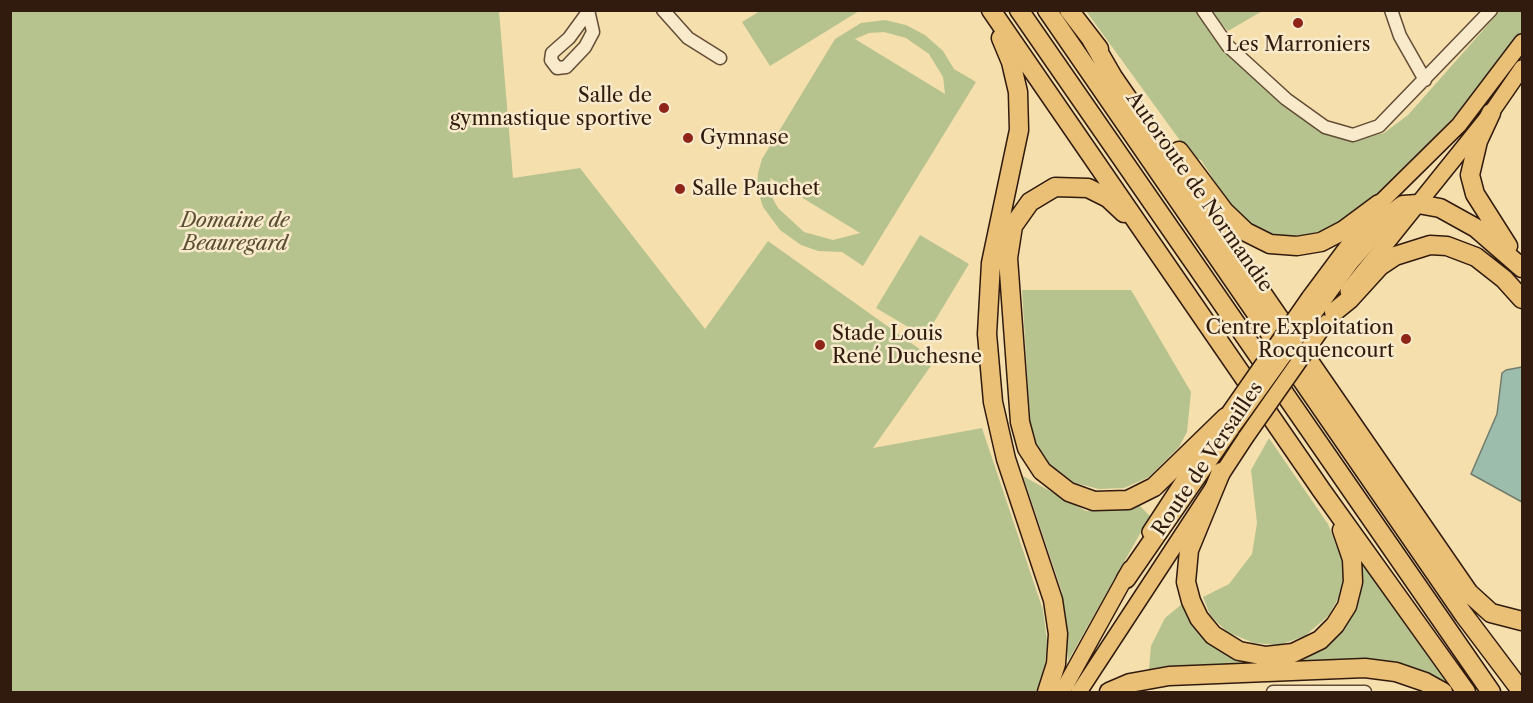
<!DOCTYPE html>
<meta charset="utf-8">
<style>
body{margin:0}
#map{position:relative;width:1533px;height:703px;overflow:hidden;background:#f5dfad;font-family:"Libre Caslon Text",serif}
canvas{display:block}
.frame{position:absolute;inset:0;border:12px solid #311b0e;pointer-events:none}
</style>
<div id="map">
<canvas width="1533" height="703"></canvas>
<div class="frame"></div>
</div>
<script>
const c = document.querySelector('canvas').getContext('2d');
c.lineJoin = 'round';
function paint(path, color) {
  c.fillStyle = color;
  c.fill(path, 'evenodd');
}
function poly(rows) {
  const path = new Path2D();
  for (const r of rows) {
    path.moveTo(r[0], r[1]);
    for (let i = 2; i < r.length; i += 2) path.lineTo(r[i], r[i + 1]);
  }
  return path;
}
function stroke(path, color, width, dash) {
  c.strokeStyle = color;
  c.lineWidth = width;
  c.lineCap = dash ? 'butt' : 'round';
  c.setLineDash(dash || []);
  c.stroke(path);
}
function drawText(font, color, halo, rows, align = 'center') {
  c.font = font + ' "Libre Caslon Text",serif';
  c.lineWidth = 5;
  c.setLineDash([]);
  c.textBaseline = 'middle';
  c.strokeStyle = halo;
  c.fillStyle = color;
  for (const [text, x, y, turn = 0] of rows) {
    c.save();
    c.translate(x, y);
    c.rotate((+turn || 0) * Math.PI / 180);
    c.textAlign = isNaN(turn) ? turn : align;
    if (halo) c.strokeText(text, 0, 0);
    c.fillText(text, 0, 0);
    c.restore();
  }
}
const green = poly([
 [1264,10,1228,31,1209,11],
 [10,11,499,11,513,178,580,168,705,329,768,241,935,360,873,448,982,428,1043,610,1047,641,1045,665,1036,692,11,692],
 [760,11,760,10,859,11,770,66,742,22],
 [1086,11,1196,11,1212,32,1262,85,1324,127,1360,138,1384,133,1408,115,1500,11,1522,11,1522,35,1476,93,1403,172,1341,225,1294,239,1258,230,1234,211,1201,160,1192,157],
 [885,20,906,25,925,35,943,51,954,69,976,82,863,266,842,252,818,251,801,245,780,230,763,207,757,188,758,173,762,159,835,39,861,23],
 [884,32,906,38,929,54,943,77,945,94,855,39,869,33],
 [770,178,860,233,833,240,804,232,778,208,773,199],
 [920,235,969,264,925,337,876,308],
 [1022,290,1131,290,1191,392,1187,432,1179,447,1149,477,1124,488,1099,489,1075,483,1049,464,1036,443,1030,420],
 [1269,438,1328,524,1344,566,1342,592,1328,616,1305,636,1279,645,1254,643,1227,632,1210,615,1203,597,1229,584,1252,554,1257,523,1251,470],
 [1023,476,1086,511,1139,505,1150,516,1068,661,1062,592],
 [1361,558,1457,692,1430,676,1399,663,1366,660,1292,662,1315,653,1342,629,1360,599],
 [1182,604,1193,626,1214,647,1245,662,1256,664,1149,669,1151,646,1165,618]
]);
const water = poly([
 [1522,367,1522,502,1471,474,1497,414,1502,373,1506,370,1522,367]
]);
const minor = poly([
 [663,10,688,38,720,58],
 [1203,10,1228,46,1286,99,1325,127,1353,135,1379,126,1491,10],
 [1391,10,1400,36,1425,80],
 [588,12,569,38,552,53,551,60,557,68,566,67,585,47,593,32,588,10],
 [1273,692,1365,692]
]);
const major = poly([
 [1348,291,1491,113,1522,68],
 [1309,298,1379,204,1459,125,1522,42],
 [1150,532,1212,437],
 [1062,692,1130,569],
 [1079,692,1246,437]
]);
const highway = poly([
 [991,10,1322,491,1466,692],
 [1019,10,1491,692],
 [1047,10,1464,615,1522,692],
 [1069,10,1099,49],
 [1001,38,1011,62,1018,92,1019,130,991,263,987,334,993,402,1006,459,1053,600,1058,634,1056,664,1047,692],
 [1091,39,1113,77,1469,593,1491,613,1522,621],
 [1491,113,1478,141,1470,175,1475,194,1508,246],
 [1179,151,1224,211,1246,232,1270,244,1297,246,1321,242,1344,230,1379,204],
 [1124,213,1108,198,1088,188,1055,187,1030,202,1013,226,1008,258,1020,422,1027,448,1042,471,1069,492,1094,501,1128,500,1154,487,1226,417],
 [1316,308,1350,261,1392,213,1403,205,1418,204,1440,208,1476,228,1522,268],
 [1334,312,1350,299,1380,266,1395,256,1430,245,1447,246,1476,257,1504,279,1522,299],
 [1221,472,1189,550,1186,582,1191,601,1199,618,1213,635,1239,651,1266,656,1293,653,1320,640,1335,625,1347,606,1353,582,1352,559,1342,530],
 [1126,579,1235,421],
 [1109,692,1130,683,1169,676,1365,668,1396,672,1425,682,1443,692]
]);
const majorBridge = poly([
 [1229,413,1309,298],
 [1246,437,1326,323]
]);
const highwayBridge = poly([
 [1235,421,1316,308]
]);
const markers = [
 [1298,23,6,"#8f2418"],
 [664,108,6,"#8f2418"],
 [688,138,6,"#8f2418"],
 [680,189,6,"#8f2418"],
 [1406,339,6,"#8f2418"],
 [820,345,6,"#8f2418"]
];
const poiNames = [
 ["Les Marroniers",1298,45,"center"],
 ["Salle de",652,96,"right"],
 ["gymnastique sportive",652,119,"right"],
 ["Gymnase",700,138],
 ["Salle Pauchet",692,189],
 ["Centre Exploitation",1394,328,"right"],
 ["Rocquencourt",1394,351,"right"],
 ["Stade Louis",832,334],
 ["René Duchesne",832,357]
];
const streetNames = [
 ["Autoroute de Normandie",1199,192,55],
 ["Route de Versailles",1208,459,-56]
];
const parkNames = [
 ["Domaine de",235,221],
 ["Beauregard",235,244]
];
paint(green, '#b7c38e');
paint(water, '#9cbcac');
stroke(water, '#717c6d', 1.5);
stroke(minor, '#624c36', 15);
stroke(major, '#311b0e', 18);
stroke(highway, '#311b0e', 21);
stroke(minor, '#f8eaca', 12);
stroke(major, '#eac076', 15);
stroke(highway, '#eac076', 18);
stroke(majorBridge, '#311b0e', 18, []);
stroke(highwayBridge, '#311b0e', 21, []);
stroke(majorBridge, '#eac076', 15);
stroke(highwayBridge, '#eac076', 18);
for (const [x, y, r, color] of markers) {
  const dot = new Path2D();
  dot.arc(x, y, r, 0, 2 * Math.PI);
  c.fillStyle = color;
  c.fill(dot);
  stroke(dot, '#f8eaca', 2);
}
drawText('20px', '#311b0e', '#f8eaca', poiNames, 'left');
drawText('20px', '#311b0e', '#f8eaca', streetNames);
drawText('italic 20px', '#594d34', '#f8eaca', parkNames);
</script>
